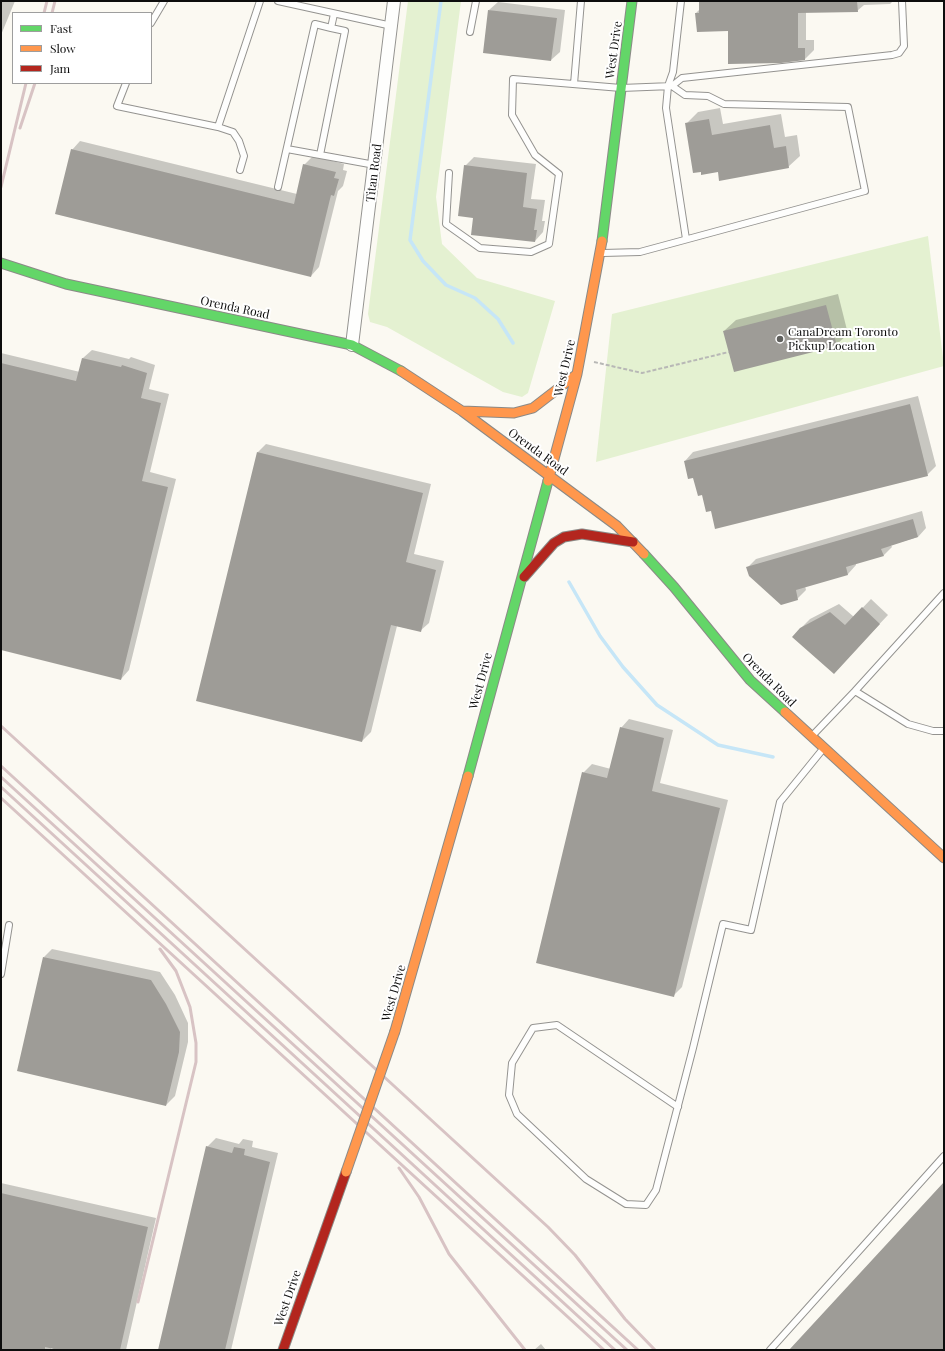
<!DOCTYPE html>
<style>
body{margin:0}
#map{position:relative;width:945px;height:1351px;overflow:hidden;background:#fbf9f2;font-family:"Playfair Display",serif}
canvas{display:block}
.frame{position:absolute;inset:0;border:2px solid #0d0d0d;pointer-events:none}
.legend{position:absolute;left:12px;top:12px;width:140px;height:72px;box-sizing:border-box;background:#fff;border:1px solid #9e9e9e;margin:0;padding:5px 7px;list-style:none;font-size:12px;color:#0d0d0d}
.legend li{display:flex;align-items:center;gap:8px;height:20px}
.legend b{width:20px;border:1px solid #9e9e9e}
</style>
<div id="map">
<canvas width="945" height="1351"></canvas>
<div class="frame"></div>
<ul class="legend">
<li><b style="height:5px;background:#63d668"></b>Fast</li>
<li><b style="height:5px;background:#ff974d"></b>Slow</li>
<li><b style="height:5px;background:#b3261e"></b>Jam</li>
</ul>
</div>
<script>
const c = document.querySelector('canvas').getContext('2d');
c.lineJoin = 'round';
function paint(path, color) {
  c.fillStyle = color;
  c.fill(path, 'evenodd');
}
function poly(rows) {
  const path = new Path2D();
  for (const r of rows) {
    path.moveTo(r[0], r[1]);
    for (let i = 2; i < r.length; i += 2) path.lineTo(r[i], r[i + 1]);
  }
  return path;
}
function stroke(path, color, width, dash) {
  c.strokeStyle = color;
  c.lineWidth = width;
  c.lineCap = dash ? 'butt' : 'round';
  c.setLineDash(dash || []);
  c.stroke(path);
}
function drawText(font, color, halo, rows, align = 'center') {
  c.font = font + ' "Playfair Display",serif';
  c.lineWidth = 4;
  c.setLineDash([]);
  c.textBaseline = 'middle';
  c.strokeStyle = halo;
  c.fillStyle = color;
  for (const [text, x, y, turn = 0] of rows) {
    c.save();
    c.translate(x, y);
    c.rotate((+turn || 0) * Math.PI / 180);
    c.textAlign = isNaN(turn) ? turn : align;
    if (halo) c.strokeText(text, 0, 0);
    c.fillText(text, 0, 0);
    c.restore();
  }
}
const green = poly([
 [408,1,461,1,436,197,442,244,477,278,555,301,528,393,522,397,503,392,387,327,370,322,368,314],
 [928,236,944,366,596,462,612,314]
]);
const shadow = poly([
 [1,1,15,1,1,35],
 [700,1,893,1,890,4,864,5,857,11,806,12,806,40,814,40,814,50,805,59,781,62,729,30,696,13,700,9],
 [498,2,565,10,560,52,551,60,489,10],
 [720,108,723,124,781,114,785,137,797,135,800,156,788,167,718,171,686,124,698,112],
 [80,141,297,194,304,165,313,156,344,164,343,170,347,171,343,186,338,191,319,267,311,276,72,150],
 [474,157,536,164,531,199,545,200,542,221,545,221,543,232,535,241,474,217,465,166],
 [838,294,848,334,836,345,724,331,736,320],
 [92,350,129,359,131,357,155,365,149,389,169,394,150,472,176,479,129,670,121,679,1,649,1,353,80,372,83,358],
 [918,396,936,466,927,475,712,510,685,461,693,452],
 [266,444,431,484,414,554,444,561,429,623,420,631,397,626,371,732,362,741,258,452],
 [922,511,926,528,918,537,891,545,892,547,884,555,856,563,856,565,848,574,805,586,806,590,797,599,747,568,756,559],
 [871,599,888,615,842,664,801,628,810,619,839,604,854,617],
 [629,719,673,730,660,783,728,800,682,987,673,996,583,773,592,764,611,769,621,728],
 [52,949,160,972,175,995,188,1023,188,1042,175,1096,166,1105,44,957],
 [216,1138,239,1144,243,1139,253,1141,252,1147,278,1153,231,1350,159,1350,207,1147],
 [1,1183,156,1218,126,1350,63,1350,51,1347,51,1350,1,1350],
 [541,1344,546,1350,534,1350]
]);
const stream = poly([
 [441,1,410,240,423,261,446,285,475,298,498,319,513,343],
 [569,582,600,636,623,667,657,705,718,745,773,757]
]);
const building = poly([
 [699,1,857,1,858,12,798,13,798,48,805,48,805,60,781,63,728,64,728,31,697,32,695,13,699,13],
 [488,10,557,18,551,61,483,53],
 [709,119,712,135,770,125,774,148,786,146,789,168,719,181,718,172,701,175,701,172,693,173,685,123],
 [71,149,294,204,303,164,336,172,334,178,339,179,334,196,331,195,311,277,55,214],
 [464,165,527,173,523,207,537,209,534,230,537,230,535,242,471,235,473,218,458,216],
 [826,305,837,346,734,372,723,331],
 [82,358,121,367,122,365,147,373,141,398,161,403,142,481,168,487,121,680,1,650,1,363,76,381],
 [910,404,928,476,715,529,711,511,706,512,702,495,698,496,693,478,688,479,684,461],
 [257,452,423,493,406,562,436,570,421,632,391,625,362,742,196,701],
 [913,519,918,537,881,549,884,556,846,567,848,575,796,590,798,600,781,605,749,576,746,567],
 [862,607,880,624,834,674,792,637,800,628,830,612,845,625],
 [620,727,664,738,652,791,720,808,674,997,536,963,582,772,607,778],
 [43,957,151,980,166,1004,180,1032,179,1052,166,1106,17,1071],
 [206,1146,232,1153,234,1147,245,1149,244,1155,270,1162,225,1350,158,1350],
 [944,1182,944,1350,789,1350],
 [1,1193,148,1227,120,1350,58,1350,45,1347,45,1350,1,1350]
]);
const path = poly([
 [594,362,642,373,729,352]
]);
const lane = poly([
 [278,1,392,26],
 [681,1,673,72,668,86,666,108,686,239],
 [151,23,164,1],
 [470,32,476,1],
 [126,83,117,106,218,127,260,1],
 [574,84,581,1],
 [672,86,682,78,892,55,899,53,904,46,902,1],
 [218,127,233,132,239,141,244,156,240,170],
 [287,149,375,165],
 [320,155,345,31,331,28],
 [449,173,446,224,480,248,531,252,549,244,559,174,535,155,512,115,513,79,621,88,672,86,685,95,708,96,724,104,848,107,865,191,640,252,603,253],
 [278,187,315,24,331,28,334,14],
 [855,691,908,724,933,731,944,731],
 [812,736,855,691,944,593],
 [1,974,9,925],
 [678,1107,557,1025,533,1028,512,1063,509,1095,517,1114,586,1179,626,1204,646,1205,656,1190,693,1048,723,924,751,930,780,802,823,749],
 [770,1350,944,1156]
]);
const street = poly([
 [352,345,394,1]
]);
const fast = poly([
 [602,241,632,1],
 [1,263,66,284,352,345,401,371],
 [644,554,674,587,750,680,785,712],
 [468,776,548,481]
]);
const slow = poly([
 [401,371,462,411,617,526,644,554],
 [462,411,514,413,533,408,577,374],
 [548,481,577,374,602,241],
 [785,712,944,858],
 [395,1031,468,776]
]);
const jam = poly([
 [524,577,554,543,564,537,582,534,633,542],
 [283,1350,346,1172]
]);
const rail = poly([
 [44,13,47,1],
 [52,13,55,1],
 [20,128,35,83],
 [1,187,26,83],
 [1,726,548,1227,575,1255,625,1319,655,1350],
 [1,766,638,1350],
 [1,777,627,1350],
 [1,787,615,1350],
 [1,798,604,1350],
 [399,1168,419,1197,449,1254,525,1350],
 [138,1302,196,1062,196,1043,190,1007,176,971,160,949]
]);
const slowBridge = poly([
 [346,1172,395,1031]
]);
const markers = [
 [780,339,4,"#60605d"]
];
const streetNames = [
 ["West Drive",614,50,-82],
 ["Titan Road",374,173,-83],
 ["Orenda Road",235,308,12],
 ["West Drive",565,368,-77],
 ["Orenda Road",538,452,36],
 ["Orenda Road",769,680,45],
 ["West Drive",481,681,-75],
 ["West Drive",394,993,-74],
 ["West Drive",288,1298,-71]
];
const poiNames = [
 ["CanaDream Toronto",788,332],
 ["Pickup Location",788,346]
];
paint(green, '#e4f1d1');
paint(shadow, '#0003');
stroke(stream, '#c6e6f7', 3.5);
paint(building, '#9e9c97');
stroke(lane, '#949390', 8);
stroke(street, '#949390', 14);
stroke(fast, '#8b8a87', 11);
stroke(slow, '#8b8a87', 11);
stroke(jam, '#8b8a87', 11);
stroke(path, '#b8b8b6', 2, [4, 2]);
stroke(lane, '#fefefd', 6);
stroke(street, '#fefefd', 12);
stroke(fast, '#63d668', 9);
stroke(slow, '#ff974d', 9);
stroke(jam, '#b3261e', 9);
stroke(rail, '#d8c3c4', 3);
stroke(slowBridge, '#8b8a87', 11, []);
stroke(slowBridge, '#ff974d', 9);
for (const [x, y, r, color] of markers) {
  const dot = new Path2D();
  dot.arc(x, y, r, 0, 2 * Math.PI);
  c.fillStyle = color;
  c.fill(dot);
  stroke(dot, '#fff', 1.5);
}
drawText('12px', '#0d0d0d', '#fff', streetNames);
drawText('12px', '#0d0d0d', '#fff', poiNames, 'left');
</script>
